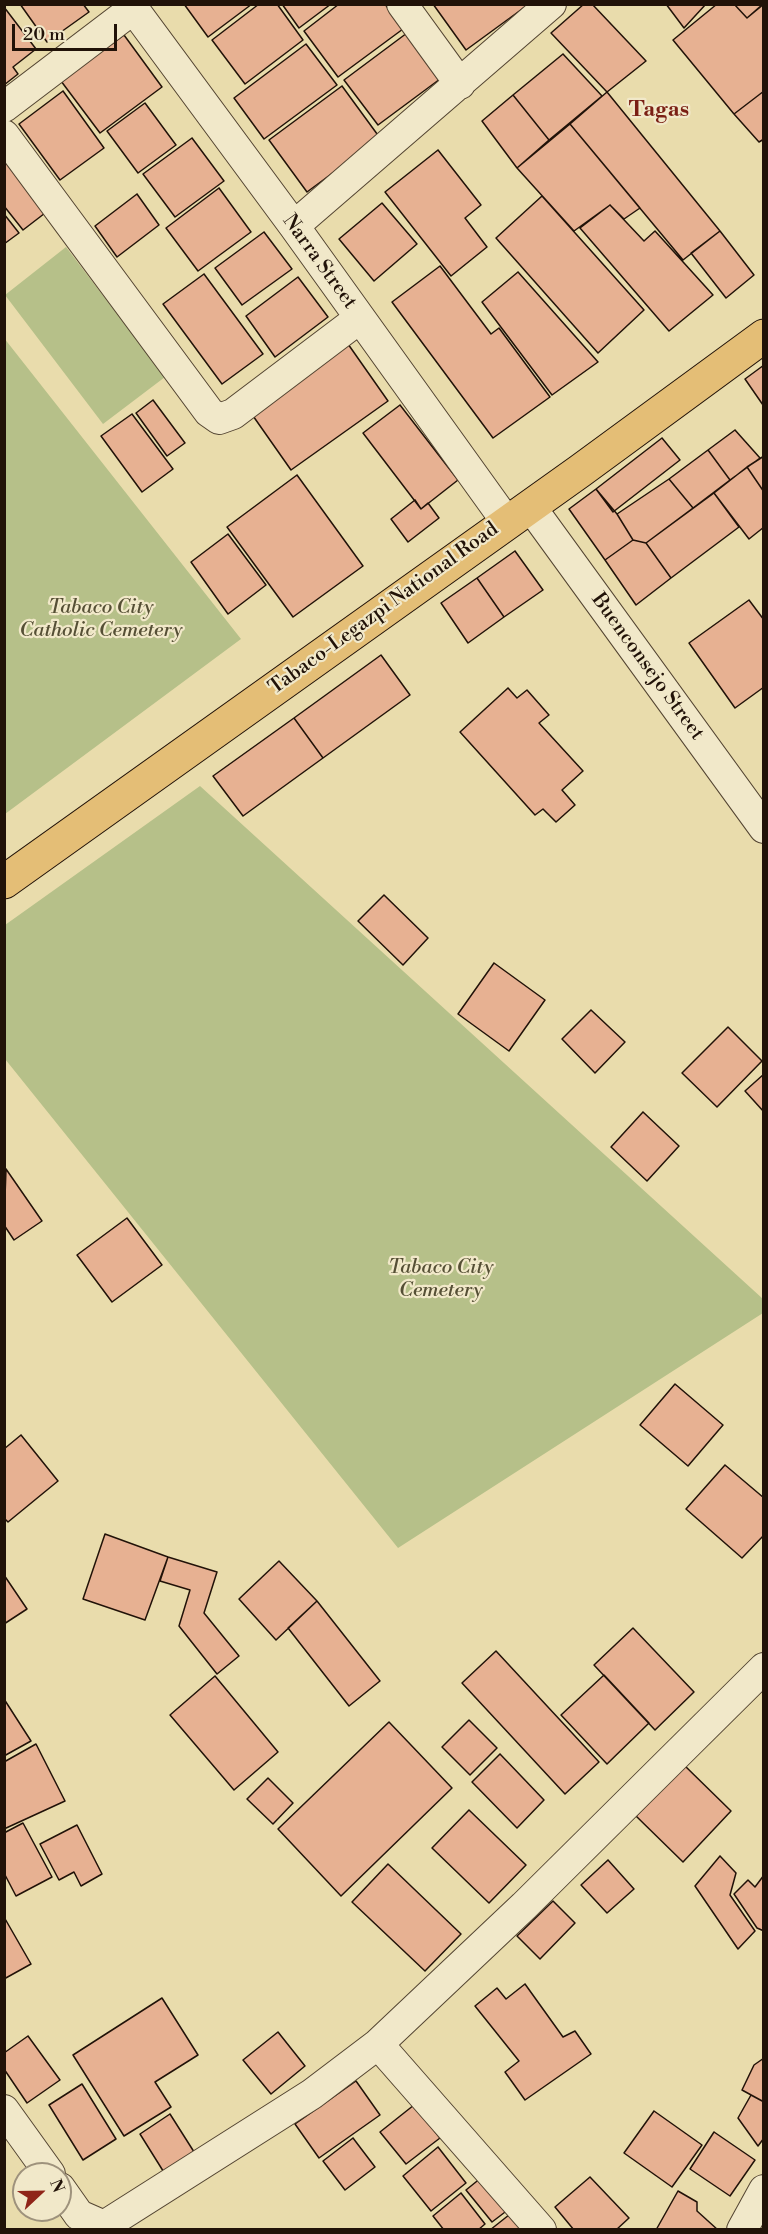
<!DOCTYPE html>
<style>
body{margin:0}
#map{position:relative;width:768px;height:2234px;overflow:hidden;background:#e9dcac;font-family:"Libre Bodoni",serif}
canvas{display:block}
.frame{position:absolute;inset:0;border:6px solid #211208;pointer-events:none}
.north{position:absolute;left:12px;top:2162px;width:60px;height:60px;box-sizing:border-box;background:#f1e8c9;border:2px solid #9e927c;border-radius:50%;rotate:68deg;font-size:16px;font-weight:700;line-height:24px;text-align:center;color:#211208}
.north::after{content:'';display:block;margin:auto;width:21px;height:27px;background:#8f2418;clip-path:polygon(50% 0,100% 100%,50% 72%,0 100%)}
.scale{position:absolute;left:12px;top:24px;width:105px;height:27px;box-sizing:border-box;border:3px solid #211208;border-top:0;padding-left:8px;font-size:18px;line-height:21px;white-space:nowrap;color:#211208;-webkit-text-stroke:4px #f1e8c9;paint-order:stroke}
</style>
<div id="map">
<canvas width="768" height="2234"></canvas>
<div class="frame"></div>
<div class="north">N</div>
<div class="scale">20 m</div>
</div>
<script>
const c = document.querySelector('canvas').getContext('2d');
c.lineJoin = 'round';
function paint(path, color) {
  c.fillStyle = color;
  c.fill(path, 'evenodd');
}
function poly(rows) {
  const path = new Path2D();
  for (const r of rows) {
    path.moveTo(r[0], r[1]);
    for (let i = 2; i < r.length; i += 2) path.lineTo(r[i], r[i + 1]);
  }
  return path;
}
function stroke(path, color, width, dash) {
  c.strokeStyle = color;
  c.lineWidth = width;
  c.lineCap = dash ? 'butt' : 'round';
  c.setLineDash(dash || []);
  c.stroke(path);
}
function drawText(font, color, halo, rows, align = 'center') {
  c.font = font + ' "Libre Bodoni",serif';
  c.lineWidth = 4.5;
  c.setLineDash([]);
  c.textBaseline = 'middle';
  c.strokeStyle = halo;
  c.fillStyle = color;
  for (const [text, x, y, turn = 0] of rows) {
    c.save();
    c.translate(x, y);
    c.rotate((+turn || 0) * Math.PI / 180);
    c.textAlign = isNaN(turn) ? turn : align;
    if (halo) c.strokeText(text, 0, 0);
    c.fillText(text, 0, 0);
    c.restore();
  }
}
const green = poly([
 [66,247,165,377,103,424,5,295],
 [4,338,241,639,5,814,4,814],
 [200,786,763,1299,763,1313,398,1548,5,1059,5,925]
]);
const building = poly([
 [20,4,83,4,89,12,47,42,20,4],
 [184,4,252,4,208,37,184,4],
 [259,4,277,4,303,40,245,84,212,40,259,4],
 [282,4,331,4,299,28,282,4],
 [339,4,385,4,403,29,338,77,304,31,339,4],
 [433,4,529,4,466,50,433,4],
 [584,4,592,4,646,61,607,92,551,33,584,4],
 [666,4,706,4,684,28,666,4],
 [717,4,734,4,747,18,764,4,764,91,734,114,673,40,717,4],
 [734,4,763,4,747,18,734,4],
 [4,7,36,49,13,67,18,74,4,85,4,7],
 [407,33,440,79,378,125,344,80,407,33],
 [124,35,162,87,100,133,61,81,124,35],
 [306,44,337,85,264,139,234,98,306,44],
 [563,54,602,96,549,140,513,95,563,54],
 [342,86,380,138,307,192,269,140,342,86],
 [63,91,104,148,60,180,19,124,63,91],
 [764,91,764,139,759,142,734,114,764,91],
 [607,92,720,231,683,260,570,124,607,92],
 [513,95,549,140,517,168,482,121,513,95],
 [145,103,176,145,138,173,107,131,145,103],
 [570,124,640,208,624,219,610,205,574,231,517,168,570,124],
 [192,138,224,181,175,217,143,174,192,138],
 [438,150,481,205,465,218,487,247,451,276,385,192,438,150],
 [4,151,49,210,23,230,4,206,4,151],
 [219,188,251,232,198,271,166,228,219,188],
 [137,194,159,225,117,257,95,226,137,194],
 [542,196,644,310,598,353,496,238,542,196],
 [382,203,417,244,374,281,339,239,382,203],
 [610,205,644,241,655,231,713,295,669,331,580,228,610,205],
 [4,214,19,233,4,244,4,214],
 [720,231,754,275,726,298,691,253,720,231],
 [264,232,292,269,242,305,215,268,264,232],
 [440,266,491,334,499,328,550,397,493,438,392,302,440,266],
 [518,272,598,362,552,395,482,302,518,272],
 [204,274,263,354,222,384,163,304,204,274],
 [298,277,328,317,275,357,246,316,298,277],
 [348,344,388,401,291,470,251,413,348,344],
 [764,365,764,404,763,405,745,379,764,365],
 [153,400,185,443,167,456,136,413,153,400],
 [400,405,458,480,421,509,363,433,400,405],
 [132,414,173,469,142,492,101,436,132,414],
 [735,430,760,458,730,480,708,450,735,430],
 [662,438,680,460,613,512,596,489,662,438],
 [708,450,730,480,693,508,669,479,708,450],
 [764,456,764,492,747,467,764,456],
 [747,467,764,492,764,527,749,539,714,493,747,467],
 [297,475,363,566,293,617,227,527,297,475],
 [669,479,693,508,646,543,633,540,617,514,669,479],
 [596,489,617,514,633,540,605,560,569,509,596,489],
 [714,493,739,527,671,578,646,543,714,493],
 [415,500,421,509,428,503,439,518,408,542,391,519,415,500],
 [228,534,266,585,228,614,191,562,228,534],
 [633,540,646,543,671,578,636,605,605,560,633,540],
 [515,551,543,590,504,617,477,578,515,551],
 [477,578,504,617,468,643,441,603,477,578],
 [749,600,764,620,764,687,735,708,689,643,749,600],
 [381,655,410,695,323,758,294,718,381,655],
 [508,688,517,698,527,690,549,715,539,723,583,771,562,790,575,805,556,822,543,809,535,815,460,732,508,688],
 [294,718,323,758,243,816,213,776,294,718],
 [384,895,428,938,403,965,358,921,384,895],
 [494,963,545,1000,509,1051,458,1014,494,963],
 [591,1010,625,1042,595,1073,562,1039,591,1010],
 [728,1027,762,1061,717,1107,682,1073,728,1027],
 [764,1074,764,1112,745,1091,764,1074],
 [643,1112,679,1146,647,1181,611,1147,643,1112],
 [6,1169,42,1221,14,1240,4,1225,6,1169],
 [127,1218,162,1265,112,1302,77,1255,127,1218],
 [675,1384,723,1425,688,1466,640,1425,675,1384],
 [21,1435,58,1481,8,1522,4,1518,4,1449,21,1435],
 [725,1465,764,1498,764,1535,742,1558,686,1509,725,1465],
 [105,1534,168,1557,145,1620,83,1599,105,1534],
 [168,1557,217,1572,204,1613,239,1656,217,1674,179,1626,190,1590,160,1581,168,1557],
 [279,1561,317,1601,276,1640,239,1599,279,1561],
 [4,1575,27,1609,4,1624,4,1575],
 [317,1601,380,1681,349,1706,288,1628,317,1601],
 [633,1628,694,1692,655,1730,594,1665,633,1628],
 [496,1651,599,1762,565,1794,462,1683,496,1651],
 [604,1675,649,1723,607,1764,561,1715,604,1675],
 [215,1676,278,1752,234,1790,170,1715,215,1676],
 [4,1699,31,1741,4,1756,4,1699],
 [469,1720,497,1748,470,1775,442,1747,469,1720],
 [389,1722,452,1788,341,1896,278,1829,389,1722],
 [36,1744,65,1801,4,1829,4,1762,36,1744],
 [500,1754,544,1800,517,1828,472,1782,500,1754],
 [684,1765,731,1811,683,1862,636,1816,684,1765],
 [268,1778,293,1803,273,1824,247,1799,268,1778],
 [469,1810,526,1865,489,1903,432,1848,469,1810],
 [23,1823,52,1877,16,1896,4,1873,4,1833,23,1823],
 [77,1825,102,1874,81,1886,74,1872,59,1880,40,1844,77,1825],
 [720,1856,736,1873,730,1895,755,1931,738,1949,695,1886,720,1856],
 [608,1860,634,1889,607,1913,581,1885,608,1860],
 [388,1864,461,1934,425,1971,352,1902,388,1864],
 [764,1875,764,1931,757,1928,734,1894,748,1880,755,1887,764,1875],
 [553,1901,575,1923,540,1959,517,1936,553,1901],
 [4,1917,31,1964,4,1979,4,1917],
 [525,1984,563,2037,575,2031,591,2054,525,2100,505,2072,519,2061,475,2006,497,1988,506,1999,525,1984],
 [162,1998,198,2055,155,2082,171,2107,124,2136,73,2055,162,1998],
 [278,2032,305,2066,271,2094,243,2060,278,2032],
 [28,2036,60,2080,27,2103,4,2069,4,2053,28,2036],
 [764,2058,764,2102,742,2090,754,2065,764,2058],
 [356,2081,380,2115,319,2158,295,2124,356,2081],
 [82,2084,116,2139,83,2160,49,2105,82,2084],
 [751,2095,764,2102,764,2138,758,2146,738,2118,751,2095],
 [414,2105,440,2138,406,2164,380,2132,414,2105],
 [654,2111,702,2145,672,2187,624,2153,654,2111],
 [170,2114,196,2155,165,2174,140,2134,170,2114],
 [714,2132,755,2160,730,2196,690,2169,714,2132],
 [353,2138,375,2167,345,2190,323,2161,353,2138],
 [438,2147,466,2183,431,2211,403,2176,438,2147],
 [487,2173,513,2206,492,2222,466,2190,487,2173],
 [590,2177,629,2218,616,2230,574,2230,555,2207,590,2177],
 [678,2191,697,2202,697,2211,718,2230,656,2230,678,2191],
 [461,2193,485,2224,478,2230,444,2230,433,2216,461,2193],
 [514,2211,527,2230,490,2230,514,2211]
]);
const minor = poly([
 [130,4,294,226,506,521],
 [402,4,460,84],
 [4,107,133,9],
 [4,135,209,412,219,419,233,414,360,318],
 [294,226,551,4],
 [530,506,764,828],
 [4,2110,50,2174],
 [60,2188,79,2215,104,2226,312,2094,378,2044],
 [541,2230,378,2044,524,1906,764,1668],
 [742,2230,764,2190]
]);
const primary = poly([
 [4,882,580,471,764,336]
]);
const streetNames = [
 ["Narra Street",319,262,54],
 ["Tabaco-Legazpi National Road",384,609,-36],
 ["Buenconsejo Street",647,667,54]
];
const parkNames = [
 ["Tabaco City",101,608],
 ["Catholic Cemetery",101,631],
 ["Tabaco City",441,1268],
 ["Cemetery",441,1291]
];
const quarterNames = [
 ["Tagas",659,111]
];
paint(green, '#b6c089');
paint(building, '#e7b192');
stroke(building, '#211208', 1.5);
stroke(minor, '#534431', 32);
stroke(primary, '#211208', 35);
stroke(minor, '#f1e8c9', 30);
stroke(primary, '#e4be76', 33);
drawText('20px', '#211208', '#f1e8c9', streetNames);
drawText('italic 20px', '#554f35', '#f1e8c9', parkNames);
drawText('bold 22px', '#7a1f14', '#f1e8c9', quarterNames);
</script>
